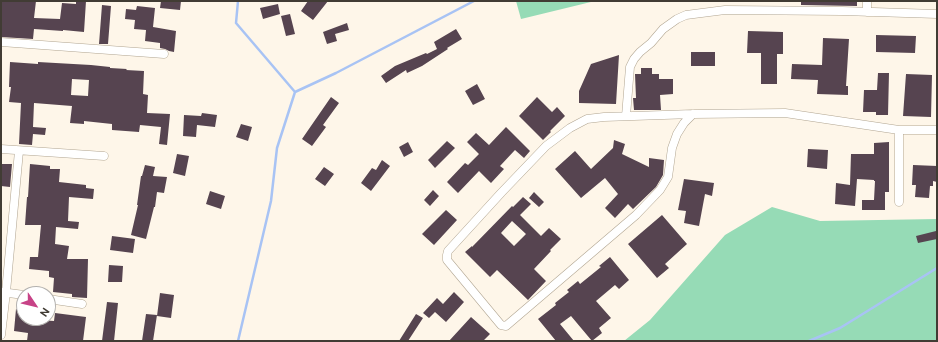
<!DOCTYPE html>
<style>
body{margin:0}
#map{position:relative;width:938px;height:342px;overflow:hidden;background:#fef6e9;font-family:Ubuntu,sans-serif}
canvas{display:block}
.frame{position:absolute;inset:0;border:2px solid #413c34;pointer-events:none}
.north{position:absolute;left:16px;top:286px;width:40px;height:40px;box-sizing:border-box;background:#fff;border:1px solid #b3b1ae;border-radius:50%;rotate:125deg;font-size:11px;font-weight:700;line-height:16px;text-align:center;color:#413c34}
.north::after{content:'';display:block;margin:auto;width:14px;height:18px;background:#c74387;clip-path:polygon(50% 0,100% 100%,50% 72%,0 100%)}
</style>
<div id="map">
<canvas width="938" height="342"></canvas>
<div class="frame"></div>
<div class="north">N</div>
</div>
<script>
const c = document.querySelector('canvas').getContext('2d');
c.lineJoin = 'round';
function paint(path, color) {
  c.fillStyle = color;
  c.fill(path, 'evenodd');
}
function poly(rows) {
  const path = new Path2D();
  for (const r of rows) {
    path.moveTo(r[0], r[1]);
    for (let i = 2; i < r.length; i += 2) path.lineTo(r[i], r[i + 1]);
  }
  return path;
}
function stroke(path, color, width, dash) {
  c.strokeStyle = color;
  c.lineWidth = width;
  c.lineCap = dash ? 'butt' : 'round';
  c.setLineDash(dash || []);
  c.stroke(path);
}
const green = poly([
 [516,1,595,1,521,19],
 [772,207,820,221,937,219,937,341,624,341,650,320,725,235]
]);
const stream = poly([
 [295,92,336,73,474,1],
 [238,341,271,201,277,148,295,92,236,23,238,1],
 [809,341,840,328,937,268]
]);
const building = poly([
 [1,1,36,1,34,18,60,19,62,3,76,4,76,1,86,1,84,32,63,30,63,31,34,29,33,39,1,37],
 [161,1,181,1,180,10,160,8],
 [308,1,328,1,313,20,301,11],
 [801,1,857,1,857,6,801,5],
 [278,4,280,14,263,19,260,8],
 [102,5,111,6,108,44,99,44],
 [137,6,155,8,153,27,176,31,174,52,169,51,165,49,160,48,160,43,145,41,146,30,134,29,135,20,125,19,126,9,136,10],
 [290,14,295,34,286,36,281,16],
 [347,23,349,30,335,34,337,41,327,44,323,32],
 [456,29,462,39,447,48,448,49,422,66,407,73,406,70,386,83,381,76,395,66,426,53,427,54,437,49,434,42],
 [748,31,783,32,783,54,777,54,777,84,761,84,761,53,747,53],
 [876,35,916,36,915,53,876,52],
 [823,38,849,39,846,86,848,86,848,95,817,94,818,80,791,79,792,64,822,65],
 [691,52,715,52,715,66,691,66],
 [619,55,616,104,579,103,579,91,591,64],
 [10,62,38,64,38,62,91,65,110,67,110,68,127,69,126,70,144,71,143,94,148,95,147,113,170,114,167,145,159,144,161,127,140,125,139,132,112,130,112,124,84,121,84,124,70,123,72,106,34,103,33,127,46,128,45,135,33,134,32,145,19,144,21,103,9,102,11,87,9,87],
 [72,79,89,80,88,96,71,95],
 [641,68,652,68,652,74,659,74,659,79,673,79,673,94,660,95,661,110,634,110,633,98,636,98,635,74,641,74],
 [878,73,889,73,888,115,876,115,876,112,863,112,864,90,877,90],
 [906,74,932,75,931,117,903,116],
 [477,84,485,99,473,105,465,91],
 [331,97,339,103,323,125,326,127,312,146,302,139],
 [537,97,552,112,557,107,565,116,550,131,551,132,543,140,519,116],
 [202,113,217,115,215,127,197,125,196,137,183,136,184,115,201,116],
 [241,124,252,127,248,141,236,137],
 [506,127,530,151,524,158,515,150,500,166,504,169,491,183,479,171,458,193,447,182,465,163,468,165,479,154,467,142,476,133,489,145],
 [614,140,625,144,622,154,649,167,649,158,664,160,663,175,656,187,633,209,628,204,615,218,605,208,618,194,605,178,581,198,555,169,575,151,591,169,613,148],
 [447,141,455,148,435,168,428,160],
 [408,142,413,152,404,157,399,147],
 [889,142,889,192,885,192,885,210,862,210,862,200,874,200,875,181,874,181,874,180,857,179,855,206,835,204,836,183,850,185,851,154,874,154,874,143],
 [808,149,828,150,827,169,807,167],
 [177,154,189,156,185,176,173,173],
 [382,160,390,166,371,191,361,183,372,168,376,170],
 [1,164,12,164,10,187,1,186],
 [30,164,50,166,50,169,60,169,59,182,86,185,86,188,94,189,93,199,69,197,68,221,79,222,78,229,56,227,55,244,69,246,67,259,88,259,87,298,72,297,72,294,53,292,54,278,49,277,49,271,29,269,30,257,38,257,41,225,25,225,27,197,28,197],
 [145,165,155,167,153,176,167,177,164,193,157,192,155,207,154,207,146,239,131,235,138,205,137,205,141,176,142,176],
 [913,165,937,166,937,182,933,181,933,186,930,186,929,198,915,197,916,185,912,185],
 [324,167,334,174,325,186,315,179],
 [684,179,714,183,712,196,705,194,699,226,684,223,686,211,678,210],
 [433,190,439,196,430,206,424,200],
 [210,191,225,196,221,209,206,204],
 [534,192,544,202,539,207,529,198],
 [523,197,531,204,520,215,541,236,549,228,561,239,550,250,551,251,534,269,546,281,528,300,497,270,490,277,465,252,472,246,472,247,512,206,513,207],
 [512,221,526,234,514,246,501,233],
 [446,210,457,220,434,245,422,234],
 [662,215,687,244,665,264,669,268,657,278,628,244],
 [936,231,937,239,918,243,916,236],
 [112,236,135,239,133,253,110,250],
 [610,257,629,280,619,289,615,285,596,301,611,318,599,328,602,333,592,341,571,316,560,324,574,341,556,341,538,319,556,305,555,303,569,292,567,290,578,281,580,284,601,267,599,266],
 [109,265,123,266,122,282,108,282],
 [454,292,464,302,446,322,435,312,429,318,423,313,437,298,443,304],
 [160,293,174,295,171,318,157,316],
 [107,302,118,303,114,341,102,341],
 [16,309,24,310,24,319,54,321,55,313,86,317,83,341,27,341,28,333,14,331],
 [146,314,157,315,153,341,142,341],
 [416,314,423,318,408,341,399,341],
 [471,317,490,334,483,341,449,341]
]);
const street = poly([
 [867,12,867,1],
 [1,42,164,54],
 [693,114,684,123,677,134,672,148,668,177,660,190,636,215,506,326,501,325,447,260,447,255,448,251,501,193,546,146,570,128,587,119,604,117,693,114,785,113,899,130,937,130],
 [626,116,630,67,634,59,640,52,651,43,663,29,677,19,686,15,725,10,842,11,937,14],
 [1,149,104,156],
 [899,202,899,130],
 [1,292,24,295],
 [48,299,82,304],
 [1,335,6,292,19,151]
]);
paint(green, '#96dbb6');
stroke(stream, '#a8c3f4', 2.5);
paint(building, '#564450');
stroke(street, '#b1a591', 9);
stroke(street, '#fff', 8);
</script>
